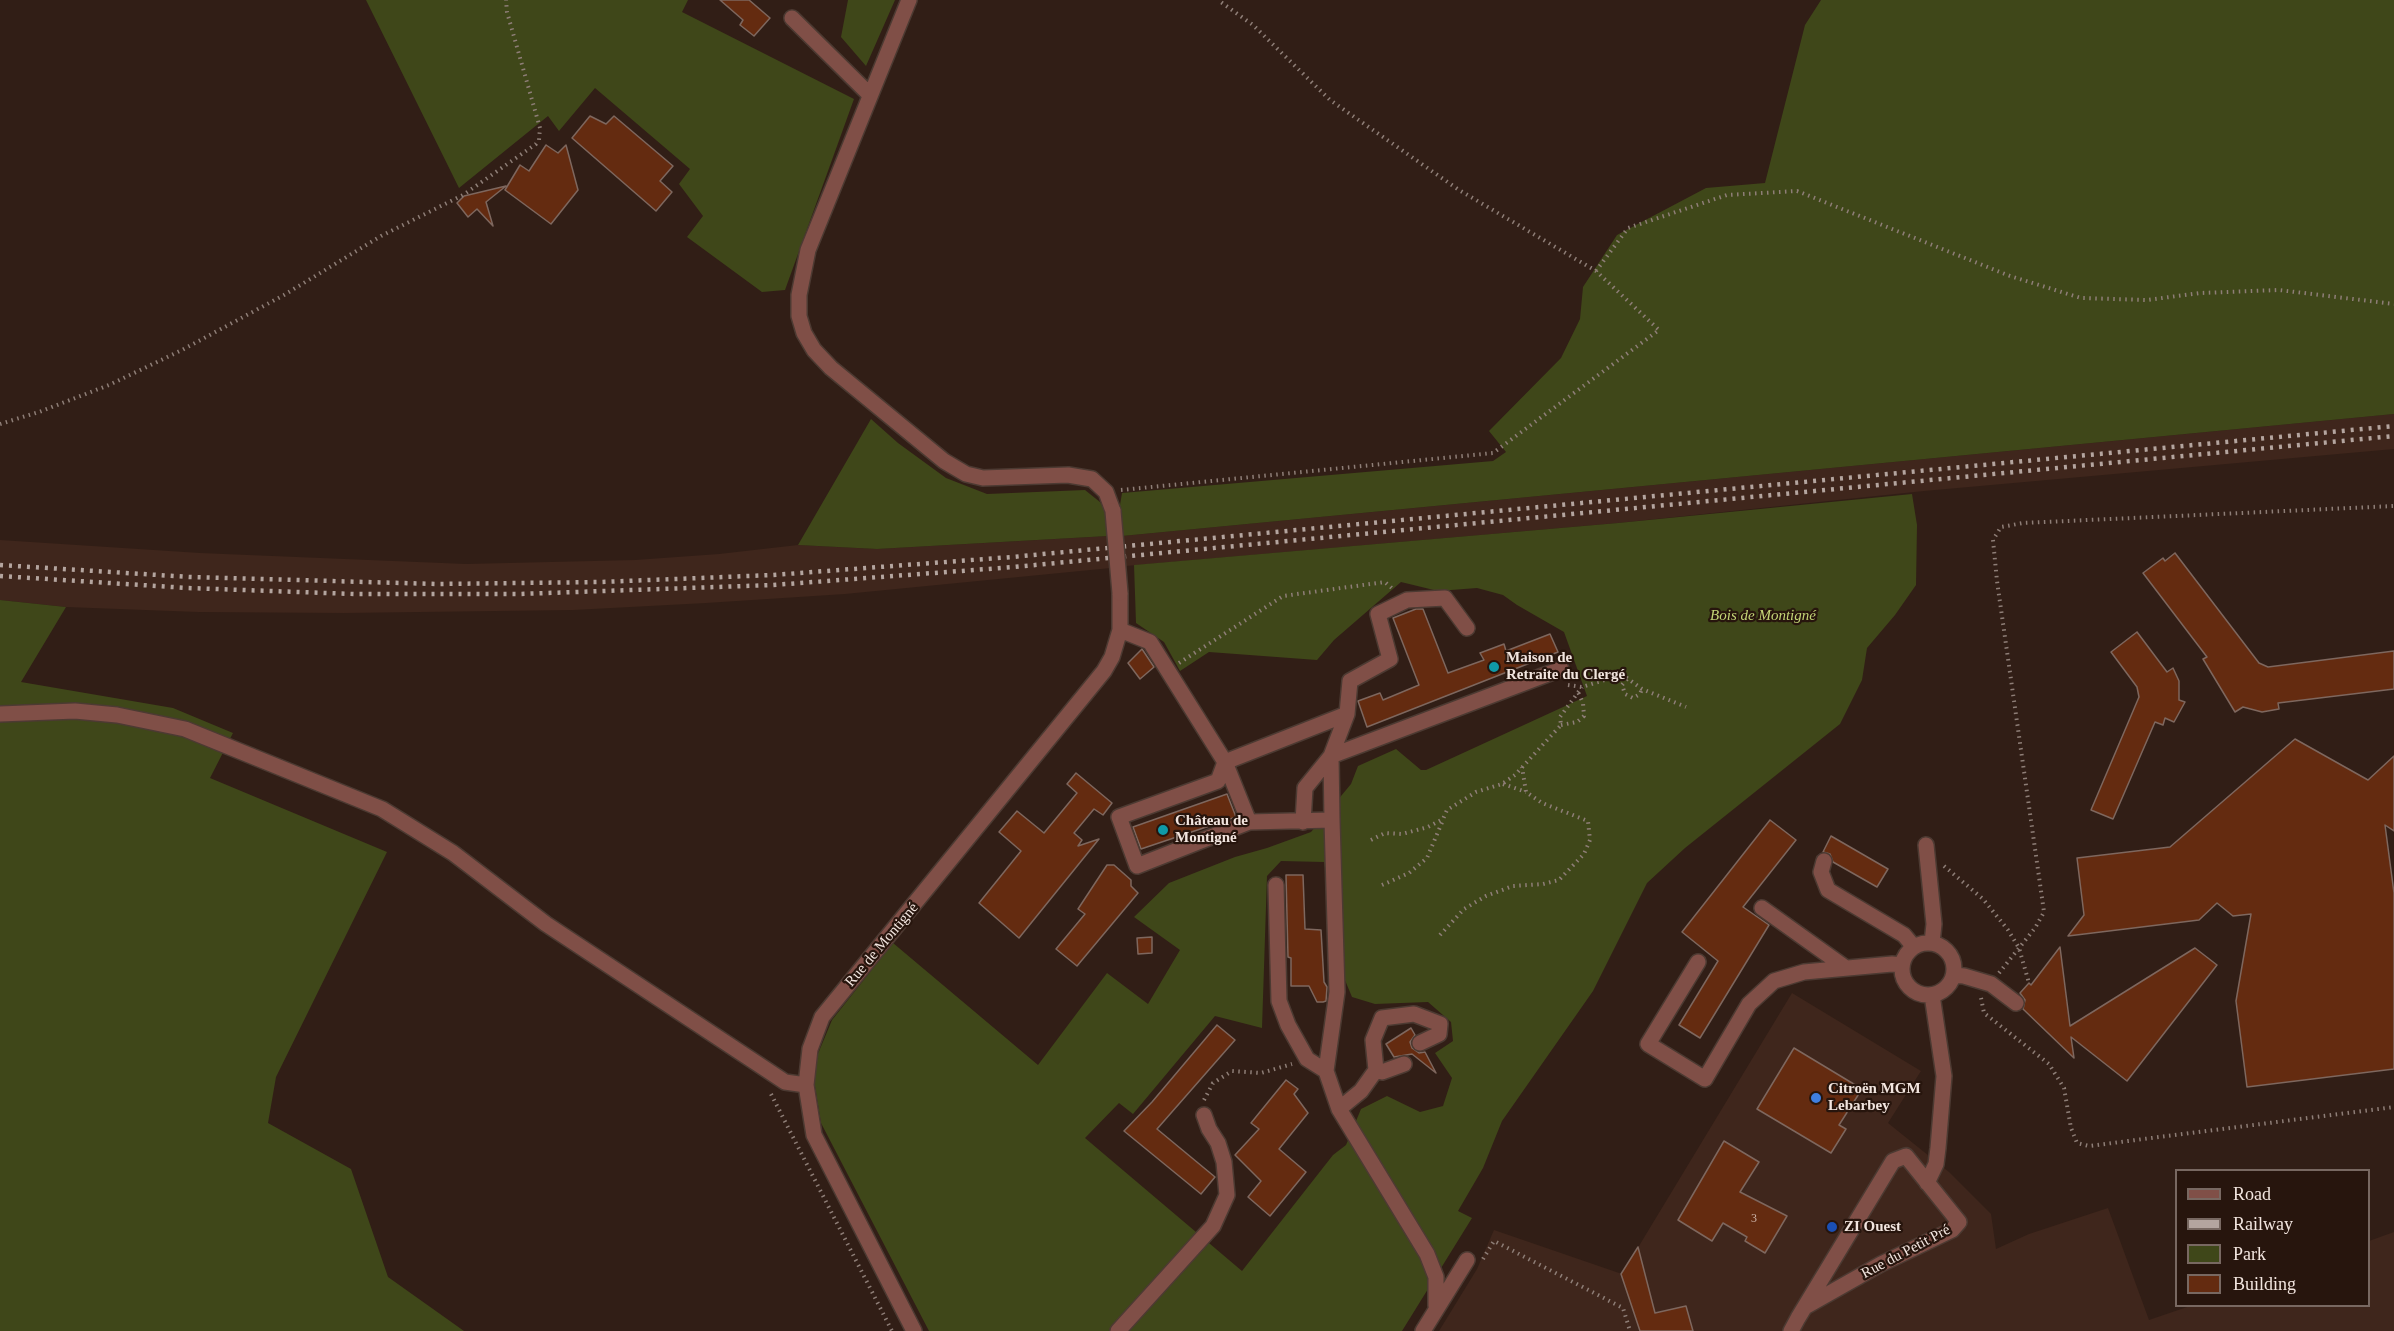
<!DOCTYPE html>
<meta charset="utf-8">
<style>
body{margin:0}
#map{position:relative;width:2394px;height:1331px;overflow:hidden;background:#311e16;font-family:"Times New Roman",serif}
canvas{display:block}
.legend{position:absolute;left:2175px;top:1169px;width:195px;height:138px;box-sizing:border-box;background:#27150d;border:2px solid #786861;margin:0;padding:8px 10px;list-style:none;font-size:18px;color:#f2e5df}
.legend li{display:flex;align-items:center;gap:12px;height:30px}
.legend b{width:30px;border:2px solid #786861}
</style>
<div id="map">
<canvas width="2394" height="1331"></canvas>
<ul class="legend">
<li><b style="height:8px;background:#804f47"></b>Road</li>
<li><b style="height:8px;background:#b4a59f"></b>Railway</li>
<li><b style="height:16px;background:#3f4719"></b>Park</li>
<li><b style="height:16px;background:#642b10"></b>Building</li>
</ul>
</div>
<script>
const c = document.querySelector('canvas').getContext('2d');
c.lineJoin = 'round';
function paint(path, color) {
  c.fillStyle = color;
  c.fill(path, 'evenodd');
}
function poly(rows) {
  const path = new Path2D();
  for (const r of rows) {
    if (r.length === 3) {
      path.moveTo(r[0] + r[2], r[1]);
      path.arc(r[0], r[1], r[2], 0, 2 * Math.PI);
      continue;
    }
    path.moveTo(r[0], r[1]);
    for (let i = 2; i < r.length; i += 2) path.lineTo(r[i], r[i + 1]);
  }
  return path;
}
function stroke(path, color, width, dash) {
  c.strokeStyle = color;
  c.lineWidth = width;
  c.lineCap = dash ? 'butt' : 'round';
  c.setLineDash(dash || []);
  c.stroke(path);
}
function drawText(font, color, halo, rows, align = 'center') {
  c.font = font + ' "Times New Roman",serif';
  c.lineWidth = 4.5;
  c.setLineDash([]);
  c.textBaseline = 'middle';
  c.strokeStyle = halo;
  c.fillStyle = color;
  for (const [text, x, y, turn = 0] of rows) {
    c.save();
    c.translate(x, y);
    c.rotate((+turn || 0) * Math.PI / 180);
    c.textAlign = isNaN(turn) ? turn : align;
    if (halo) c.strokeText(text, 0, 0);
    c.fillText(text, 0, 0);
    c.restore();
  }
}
const built = poly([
 [2394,414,2394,449,1924,491,1618,523,1126,566,1122,536],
 [1108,536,1111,568,845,594,706,603,573,610,344,613,198,612,66,607,0,600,0,540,200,553,466,564,635,560,719,554,798,545,877,549],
 [1792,993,1921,1071,1888,1123,1949,1172,1991,1214,1996,1249,2029,1234,2108,1208,2149,1320,2190,1306,2368,1306,2369,1241,2394,1232,2394,1331,1439,1331,1477,1269,1494,1230,1622,1274]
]);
const green = poly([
 [366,0,688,0,682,12,854,99,785,290,762,292,687,237,703,216,679,184,690,169,595,88,559,131,548,116,459,188],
 [848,0,895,0,866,66,841,37],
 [1821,0,2394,0,2394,414,1122,536,1119,511,1122,493,1493,461,1506,452,1489,431,1561,358,1580,319,1583,287,1617,235,1706,188,1765,183,1805,25],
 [871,419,898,443,946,478,987,494,1085,490,1100,502,1106,512,1108,536,877,549,798,545],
 [1912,494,1917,525,1916,585,1895,615,1867,648,1862,680,1840,724,1685,848,1647,883,1593,991,1502,1121,1483,1168,1458,1211,1472,1218,1402,1331,929,1331,821,1123,812,1068,832,1020,893,943,1038,1065,1107,973,1148,1004,1180,950,1134,917,1169,883,1235,857,1267,848,1311,832,1351,784,1358,766,1396,749,1421,770,1426,770,1587,696,1564,632,1517,605,1503,595,1477,588,1438,591,1401,582,1334,640,1317,660,1209,652,1180,671,1164,642,1136,623,1134,565,1618,523],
 [1281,861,1324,862,1342,973,1352,997,1375,1004,1428,1002,1451,1022,1453,1041,1435,1053,1452,1078,1443,1106,1420,1112,1387,1096,1361,1109,1346,1145,1333,1155,1242,1271,1085,1138,1119,1103,1133,1114,1215,1016,1262,1028,1267,876],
 [0,600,66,607,21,682,173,708,233,733,210,778,387,852,276,1077,268,1123,351,1169,388,1277,464,1331,0,1331]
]);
const building = poly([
 [720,0,749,0,770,18,754,36,740,25,743,20,720,0],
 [590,116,606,124,614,116,673,166,660,181,672,192,656,211,572,138,590,116],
 [546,145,558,153,566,145,578,190,551,224,505,190,520,165,529,171,546,145],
 [506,186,486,202,493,226,477,209,468,217,457,203,464,196,506,186],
 [2175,553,2259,663,2268,667,2394,651,2394,689,2278,703,2279,709,2262,712,2243,707,2235,712,2203,659,2207,657,2143,573,2163,558,2165,561,2175,553],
 [1416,609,1423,609,1448,673,1484,660,1480,653,1504,644,1506,651,1550,634,1558,652,1367,727,1358,701,1380,693,1383,700,1419,685,1393,618,1416,609],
 [2137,632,2167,672,2173,668,2179,681,2179,700,2185,702,2174,722,2165,718,2163,725,2155,722,2113,819,2091,810,2139,697,2137,687,2111,652,2137,632],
 [1142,649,1154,667,1140,679,1128,663,1142,649],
 [2295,739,2368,780,2394,756,2394,831,2385,825,2394,893,2394,1069,2247,1087,2236,1001,2251,914,2233,916,2217,903,2199,920,2068,936,2084,915,2077,858,2170,847,2295,739],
 [1076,773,1112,803,1103,815,1094,809,1074,833,1082,840,1078,846,1099,839,1019,938,979,903,1021,851,999,832,1017,811,1044,833,1077,793,1067,784,1076,773],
 [1227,794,1236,817,1141,849,1133,827,1227,794],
 [1770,820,1796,840,1743,907,1769,925,1700,1038,1679,1025,1718,961,1682,932,1770,820],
 [1831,836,1888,869,1877,887,1833,862,1830,854,1823,852,1831,836],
 [1107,865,1114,865,1131,880,1131,886,1138,893,1077,966,1056,949,1085,914,1078,909,1107,865],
 [1286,875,1303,875,1305,929,1321,930,1324,982,1327,987,1326,1001,1323,1002,1317,1002,1309,986,1291,986,1291,958,1288,957,1286,875],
 [1152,937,1152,953,1138,954,1137,938,1152,937],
 [2060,947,2070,1026,2195,948,2217,965,2127,1081,2071,1037,2074,1058,2023,1009,2025,1000,2020,993,2029,983,2031,985,2060,947],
 [1217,1025,1235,1040,1157,1129,1215,1177,1201,1194,1124,1131,1152,1102,1217,1025],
 [1411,1028,1415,1035,1410,1042,1412,1048,1419,1053,1425,1052,1436,1073,1412,1054,1394,1057,1386,1044,1411,1028],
 [1794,1048,1862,1089,1839,1125,1846,1129,1831,1153,1757,1109,1794,1048],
 [1286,1080,1298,1089,1294,1094,1308,1113,1279,1149,1306,1172,1270,1216,1248,1197,1261,1181,1235,1155,1259,1129,1251,1123,1286,1080],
 [1724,1141,1759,1162,1740,1192,1787,1216,1765,1253,1745,1241,1747,1237,1723,1223,1712,1241,1678,1220,1724,1141],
 [1638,1247,1655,1313,1686,1306,1693,1331,1640,1331,1621,1274,1638,1247]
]);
const path = poly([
 [1596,271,1628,228,1727,195,1797,191,2010,276,2081,298,2147,300,2200,293,2279,290,2394,304],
 [0,424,39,412,109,385,182,350,284,295,381,236,463,195,536,144,539,140,540,128,507,12,506,0],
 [1121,490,1493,453,1659,330,1596,271,1459,190,1330,100,1253,25,1218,0],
 [1179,663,1283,596,1385,582,1394,590],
 [1627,679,1622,685,1625,694,1633,698,1640,694,1642,689],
 [1568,685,1582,687,1614,677,1627,678,1642,689,1686,707],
 [1561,725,1577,722,1584,716,1583,703,1578,692],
 [1503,784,1526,792],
 [1371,840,1385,833,1402,834,1428,827,1443,819,1447,810,1476,792,1502,784,1515,775,1561,725,1560,717,1582,687],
 [1944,866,1983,899,2008,930,2019,948,2029,983],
 [1382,885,1409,873,1427,858,1443,820],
 [1440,935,1464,909,1486,896,1513,886,1543,884,1559,880,1584,854,1590,840,1588,821,1542,803,1526,792,1522,767],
 [1999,973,2035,928,2044,912,1997,581,1993,540,2001,527,2023,523,2394,506],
 [1981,998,1984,1013,2049,1064,2064,1088,2071,1128,2077,1143,2089,1146,2394,1107],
 [771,1094,892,1331],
 [1204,1100,1213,1083,1232,1071,1261,1073,1292,1064],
 [1483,1259,1494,1241,1623,1308,1630,1331]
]);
const minor = poly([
 [909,0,808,250,799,295,799,316,804,333,814,350,831,368,944,461,966,474,983,478,1068,475,1092,479,1106,492,1113,511],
 [792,18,870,95],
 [1120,630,1150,642,1225,762,1249,822,1332,820,1337,992,1326,1071,1339,1109,1427,1254,1436,1277,1436,1306],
 [0,714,75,711,117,715,185,729,382,809,453,853,546,924,770,1072,785,1082,806,1085],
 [1332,820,1331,756,1347,714,1350,681,1390,659,1378,614,1407,600,1445,598,1467,628],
 [1249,822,1137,866,1119,817,1218,781,1225,762,1347,714],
 [1303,822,1305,788,1331,756,1561,669],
 [1926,845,1934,924,1932,943],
 [1824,861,1821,872,1828,890,1904,935,1914,947],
 [1276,885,1279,1001,1288,1025,1307,1059,1326,1071],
 [1762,908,1846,968],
 [1928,969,26],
 [1698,962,1648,1044,1705,1079,1749,1004,1774,981,1804,972,1892,964,1902,965],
 [1954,975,1964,976,1991,984,2016,1003],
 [1376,1070,1382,1072,1404,1064],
 [1339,1109,1361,1091,1376,1070,1373,1040,1382,1018,1414,1014,1440,1024,1439,1034,1420,1043],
 [1927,1183,1936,1164,1938,1148,1944,1076,1932,995],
 [914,1331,814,1135,806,1085,810,1049,822,1017,1104,671,1112,657,1120,630,1120,593],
 [1118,1331,1213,1226,1227,1195,1224,1162,1218,1143,1209,1129,1204,1115],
 [1423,1331,1467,1260],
 [1791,1331,1798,1318,1893,1161,1906,1156,1959,1222,1952,1230,1881,1264,1805,1307]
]);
const rail = poly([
 [0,565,190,577,437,584,601,582,773,575,1012,557,2394,426],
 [0,576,188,588,354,594,519,594,773,585,1014,567,2394,436]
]);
const minorBridge = poly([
 [1113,511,1120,593]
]);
const markers = [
 [1494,667,6,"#0f9aa8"],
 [1163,830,6,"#0f9aa8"],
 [1816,1098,6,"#3f7fe0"],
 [1832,1227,6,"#1a4fb4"]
];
const numberNames = [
 ["3",1754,1219]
];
const parkNames = [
 ["Bois de Montigné",1763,616]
];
const poiNames = [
 ["Maison de",1506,658],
 ["Retraite du Clergé",1506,675],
 ["Château de",1175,821],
 ["Montigné",1175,838],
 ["Citroën MGM",1828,1089],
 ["Lebarbey",1828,1106],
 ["ZI Ouest",1844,1227]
];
const streetNames = [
 ["Rue de Montigné",882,945,-50],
 ["Rue du Petit Pré",1906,1252,-28]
];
paint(built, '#3f261c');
paint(green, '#3f4719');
paint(building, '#642b10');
stroke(building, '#7e675e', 1.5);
stroke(minor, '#4c3a32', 18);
stroke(path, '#8e7e77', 4, [1.5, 4.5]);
stroke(minor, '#804f47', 15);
stroke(rail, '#b4a59f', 4.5, [3, 6]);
stroke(minorBridge, '#4c3a32', 18, []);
stroke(minorBridge, '#804f47', 15);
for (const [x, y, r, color] of markers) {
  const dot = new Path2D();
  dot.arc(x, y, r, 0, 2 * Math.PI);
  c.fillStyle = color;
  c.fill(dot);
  stroke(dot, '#27150d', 2);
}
drawText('12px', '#ceb6ab', null, numberNames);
drawText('italic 15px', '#c3d476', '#27150d', parkNames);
drawText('bold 15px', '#f2e5df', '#27150d', poiNames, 'left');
drawText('15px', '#f2e5df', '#27150d', streetNames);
</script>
